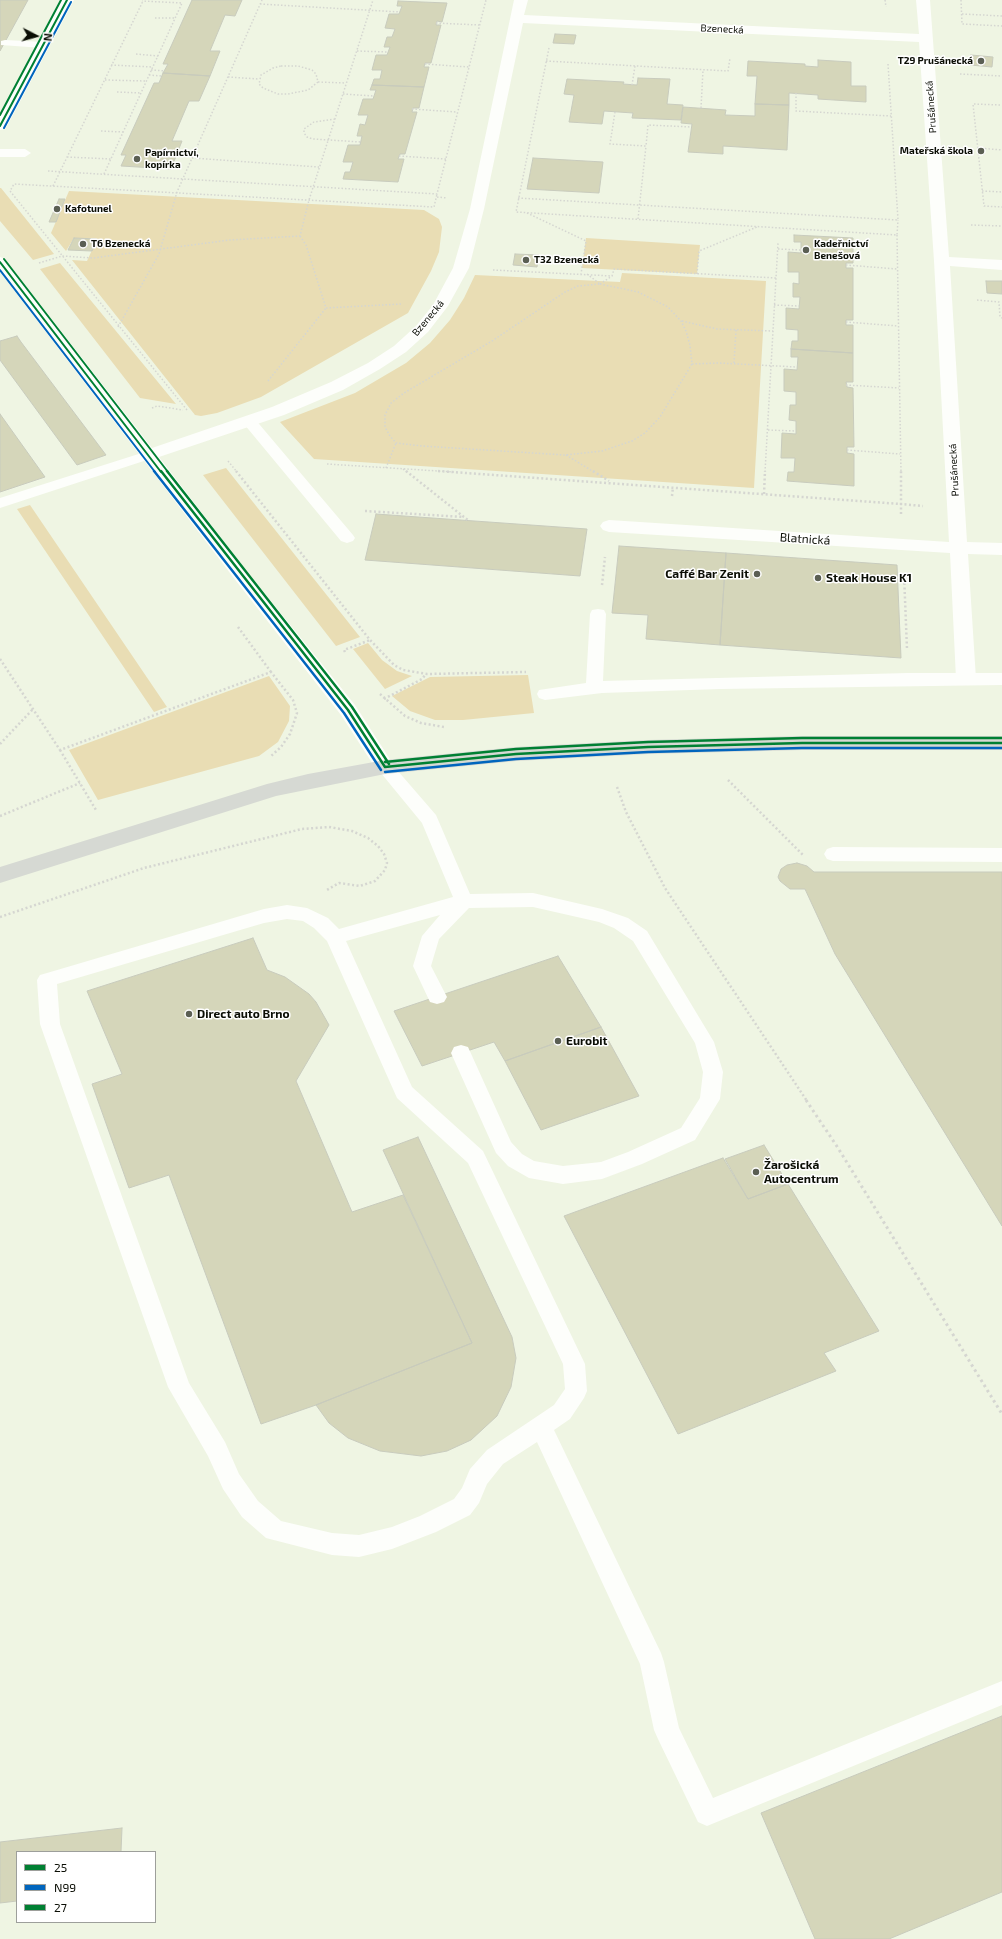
<!DOCTYPE html>
<meta charset="utf-8">
<style>
body{margin:0}
#map{position:relative;width:1002px;height:1939px;overflow:hidden;background:#eff5e3;font-family:"Exo 2",sans-serif}
canvas{display:block}
.legend{position:absolute;left:16px;top:1851px;width:140px;height:72px;box-sizing:border-box;background:#fff;border:1px solid #9d9f9b;margin:0;padding:5px 7px;list-style:none;font-size:12px;color:#0b0e05}
.legend li{display:flex;align-items:center;gap:8px;height:20px}
.legend b{width:20px;border:1px solid #9d9f9b}
.north{position:absolute;left:16px;top:16px;width:40px;height:40px;-webkit-text-stroke:3px #fff;paint-order:stroke;rotate:96deg;font-size:11px;font-weight:700;line-height:16px;text-align:center;color:#0b0e05}
.north::after{content:'';display:block;margin:auto;width:14px;height:18px;background:#0b0e05;clip-path:polygon(50% 0,100% 100%,50% 72%,0 100%)}
</style>
<div id="map">
<canvas width="1002" height="1939"></canvas>
<ul class="legend">
<li><b style="height:5px;background:#008033"></b>25</li>
<li><b style="height:5px;background:#0065bd"></b>N99</li>
<li><b style="height:5px;background:#008033"></b>27</li>
</ul>
<div class="north">N</div>
</div>
<script>
const c = document.querySelector('canvas').getContext('2d');
c.lineJoin = 'round';
function paint(path, color) {
  c.fillStyle = color;
  c.fill(path, 'evenodd');
}
function poly(rows) {
  const path = new Path2D();
  for (const r of rows) {
    path.moveTo(r[0], r[1]);
    for (let i = 2; i < r.length; i += 2) path.lineTo(r[i], r[i + 1]);
  }
  return path;
}
function stroke(path, color, width, dash) {
  c.strokeStyle = color;
  c.lineWidth = width;
  c.lineCap = dash ? 'butt' : 'round';
  c.setLineDash(dash || []);
  c.stroke(path);
}
function drawText(font, color, halo, rows, align = 'center') {
  c.font = font + ' "Exo 2",sans-serif';
  c.lineWidth = 3;
  c.setLineDash([]);
  c.textBaseline = 'middle';
  c.strokeStyle = halo;
  c.fillStyle = color;
  for (const [text, x, y, turn = 0] of rows) {
    c.save();
    c.translate(x, y);
    c.rotate((+turn || 0) * Math.PI / 180);
    c.textAlign = isNaN(turn) ? turn : align;
    if (halo) c.strokeText(text, 0, 0);
    c.fillText(text, 0, 0);
    c.restore();
  }
}
const green = poly([
 [0,188,1,188,54,254,33,260,0,221],
 [69,191,424,210,439,219,442,227,439,252,431,271,408,313,261,397,217,413,201,416,195,415,72,260,87,261,97,239,74,238,66,251,51,233],
 [586,238,700,245,697,274,582,268],
 [60,263,176,404,140,398,40,269],
 [622,273,766,281,754,488,314,459,280,422,355,393,406,363,430,343,450,320,464,298,475,275,620,282],
 [226,468,360,637,336,646,203,475],
 [30,505,167,707,154,712,17,509],
 [368,643,382,660,397,671,412,676,385,689,353,649],
 [528,675,534,713,463,720,435,720,410,711,392,696,430,677],
 [269,676,290,706,289,721,278,742,259,756,98,800,69,750]
]);
const building = poly([
 [0,0,28,0,0,51,0,0],
 [192,0,242,0,235,16,225,15,210,51,220,51,210,76,163,73,168,64,163,64,192,0],
 [398,1,447,3,442,22,437,21,436,25,441,25,431,63,425,63,424,67,429,67,424,87,372,85,374,79,380,79,382,70,372,70,376,55,387,55,390,47,384,47,387,37,392,37,395,29,385,28,389,14,399,14,402,6,397,6,398,1],
 [555,34,576,35,574,44,553,43,555,34],
 [971,55,993,57,992,67,970,65,971,55],
 [818,60,851,62,851,86,866,86,866,102,818,99,818,95,789,93,789,105,755,104,757,76,747,76,748,61,805,64,805,66,818,67,818,60],
 [163,73,210,76,199,101,189,101,172,141,182,141,171,169,121,166,126,155,121,155,154,83,159,83,163,73],
 [638,78,670,79,667,104,683,105,681,120,632,118,633,113,604,111,602,124,569,122,574,95,564,94,567,79,624,82,623,84,637,85,638,78],
 [372,85,424,87,419,108,413,108,412,112,417,112,405,154,400,154,398,159,404,159,398,182,343,179,345,172,350,172,353,162,343,162,348,145,360,145,362,136,357,136,360,124,365,125,368,115,358,115,363,99,373,99,376,90,370,90,372,85],
 [755,104,789,105,787,150,723,146,723,154,688,152,692,124,681,123,683,107,726,110,725,115,755,116,755,104],
 [533,158,603,162,599,193,527,189,533,158],
 [59,199,65,199,56,222,49,222,59,199],
 [794,235,853,238,853,263,846,263,846,268,853,268,853,320,846,320,846,325,853,325,853,353,791,349,792,341,798,341,798,330,786,329,786,308,799,309,800,297,793,297,793,283,799,284,799,272,788,272,788,252,801,253,801,242,794,242,794,235],
 [74,238,97,239,92,251,68,250,74,238],
 [515,254,539,255,537,267,513,265,515,254],
 [986,281,1002,281,1002,294,987,293,986,281],
 [17,336,21,342,106,455,77,465,0,360,0,341,17,336],
 [791,349,853,353,853,382,846,382,847,387,853,388,854,447,847,447,847,453,854,454,854,486,787,481,788,472,794,472,795,458,781,458,782,433,796,434,796,421,789,420,790,405,796,405,796,392,784,391,784,369,797,370,798,357,791,357,791,349],
 [0,414,45,477,0,492,0,414],
 [376,514,587,529,580,576,365,560,376,514],
 [619,546,726,553,720,645,646,639,648,615,612,613,619,546],
 [726,553,897,565,901,658,720,645,726,553],
 [797,863,807,866,814,872,1002,872,1002,1226,835,954,805,889,790,889,780,881,778,877,781,869,787,865,797,863],
 [253,938,267,970,285,977,309,994,316,1002,329,1025,296,1081,352,1212,403,1195,472,1343,316,1405,261,1424,169,1175,129,1188,92,1084,122,1074,87,991,253,938],
 [558,956,601,1027,505,1061,494,1042,422,1066,394,1011,558,956],
 [601,1027,639,1096,541,1130,505,1061,601,1027],
 [418,1137,512,1337,516,1358,511,1387,497,1416,471,1440,447,1451,421,1456,380,1451,348,1438,329,1423,316,1405,472,1343,383,1150,418,1137],
 [764,1145,788,1184,748,1199,725,1159,764,1145],
 [723,1158,748,1199,788,1184,879,1331,824,1353,836,1371,678,1434,564,1216,723,1158],
 [1002,1716,1002,1892,889,1939,815,1939,761,1813,1002,1716],
 [122,1828,121,1852,17,1852,17,1901,0,1903,0,1842,122,1828]
]);
const pathFar2 = poly([
 [885,0,886,7],
 [961,0,962,24,1002,26],
 [260,4,400,12],
 [962,14,1002,16],
 [155,18,175,18],
 [436,23,479,25],
 [549,48,516,212,897,235,898,220],
 [357,51,388,52],
 [136,54,158,56],
 [546,61,728,71,730,58],
 [425,64,469,67],
 [111,65,153,67],
 [281,66,298,66,312,70,316,74,318,82,308,90,288,94,278,94,263,88,259,84,261,75,273,68,281,66],
 [151,70,165,71],
 [960,74,1002,76],
 [149,75,162,76],
 [228,77,259,79],
 [105,80,146,81],
 [318,82,346,83],
 [632,85,635,66],
 [117,92,141,93],
 [796,93,796,111,891,116],
 [343,94,374,96],
 [1000,105,973,104,984,206,1002,207],
 [701,108,703,70],
 [412,109,457,112],
 [615,112,610,144,646,146,648,125,691,127],
 [335,119,314,122,304,129,304,133,307,137,313,139,361,142],
 [101,131,123,132],
 [978,148,1002,150],
 [399,156,446,159],
 [67,157,111,159],
 [192,158,319,167],
 [48,171,437,194,486,0],
 [104,174,182,3,142,1],
 [53,186,143,1],
 [982,191,1002,192],
 [437,197,447,198],
 [518,198,898,220,888,64],
 [527,213,586,241,581,274],
 [638,219,646,146],
 [971,225,1002,226],
 [897,235,901,472],
 [300,236,306,245,326,308,401,304],
 [778,249,801,250],
 [39,263,62,256,93,258,230,240,300,236,309,200,373,0],
 [846,265,897,269],
 [493,270,612,276,614,269,776,278],
 [587,274,600,284],
 [697,274,699,251,757,227],
 [600,284,638,292,668,307,681,321,686,331,690,345,692,364,660,417,645,433,632,441,602,451,565,455,422,446,396,443,390,436,385,427,385,415,391,403,404,393,492,341,565,292,578,286,600,284],
 [600,284,612,276],
 [977,300,999,302,1000,317,1002,318],
 [774,305,799,306],
 [682,321,717,329,773,331],
 [846,322,898,326],
 [118,327,159,254,177,192,262,0],
 [734,363,736,330],
 [692,364,719,363,797,367],
 [268,381,326,308],
 [846,385,899,388],
 [152,408,157,406,183,410],
 [187,410,10,191,14,184,434,207,437,194],
 [768,430,796,431],
 [847,450,900,454],
 [566,455,594,472],
 [228,461,237,472],
 [327,464,454,472],
 [386,468,396,443],
 [403,469,407,472],
 [765,472,778,243]
]);
const pathFar1 = poly([
 [236,471,370,640,394,665,403,670,427,674,526,672],
 [406,471,469,521],
 [438,471,901,504,901,471],
 [593,471,609,481],
 [764,494,765,471],
 [672,496,673,487],
 [365,511,464,517],
 [901,514,901,504,923,506],
 [904,574,907,649],
 [602,585,605,557],
 [238,627,271,672],
 [345,652,344,650,370,640],
 [0,659,60,750,271,672,293,700,297,713,290,734,281,747,270,757],
 [380,694,405,716,421,723,444,727],
 [384,699,422,679,426,674],
 [0,744,33,709],
 [60,750,96,810],
 [728,780,803,855],
 [617,787,626,812,665,888,807,1101],
 [0,816,80,783],
 [0,917,144,868,302,829,329,827,352,831,368,838,378,846,384,854,387,863,385,870,375,881,360,886,339,883,327,890]
]);
const path = poly([
 [806,1100,838,1148,1002,1414]
]);
const lane = poly([
 [5,40,43,42,49,45,43,48,1,45,1,41,5,40],
 [0,149,25,149,31,153,25,157,0,157,0,149],
 [249,417,254,418,353,535,355,538,353,541,347,543,341,541,244,424,242,421,244,418,249,417],
 [148,451,153,452,155,455,153,458,0,508,0,498,148,451],
 [598,609,604,610,606,614,603,681,908,673,1002,673,1002,685,720,689,602,693,545,700,539,698,537,694,539,690,586,683,590,614,592,610,598,609],
 [385,761,391,763,436,815,470,894,533,893,602,909,628,918,647,931,714,1042,723,1072,720,1099,695,1140,642,1164,602,1179,563,1184,529,1178,508,1166,496,1153,451,1053,454,1047,461,1045,468,1047,511,1142,522,1154,534,1161,563,1166,601,1162,628,1152,681,1128,700,1098,703,1072,695,1043,633,941,614,928,599,922,533,907,469,908,439,939,431,966,447,997,444,1002,437,1004,430,1002,413,966,422,936,440,915,346,941,412,1087,483,1151,585,1364,587,1391,584,1398,570,1419,554,1430,661,1653,664,1662,679,1728,713,1798,1002,1681,1002,1705,707,1826,698,1822,658,1739,654,1730,640,1664,537,1442,503,1464,487,1484,479,1503,470,1515,436,1532,392,1549,359,1557,332,1555,266,1538,242,1517,223,1489,208,1456,168,1387,40,1024,37,980,40,975,47,973,264,909,287,905,307,908,328,918,339,929,453,897,422,823,376,767,379,763,385,761],
 [287,919,303,921,314,928,327,941,397,1098,468,1163,563,1364,565,1389,554,1405,487,1450,470,1469,462,1488,454,1499,420,1516,392,1527,359,1535,332,1533,281,1521,258,1501,239,1474,225,1442,189,1383,60,1024,57,984,264,923,287,919],
 [833,847,1002,848,1002,862,833,861,827,859,824,854,827,849,833,847]
]);
const street = poly([
 [60,0,74,0,7,126,5,129,0,130,0,113,60,0],
 [514,0,528,0,524,15,919,34,916,0,930,0,949,257,1002,260,1002,270,950,266,967,542,1002,543,1002,555,968,554,976,679,973,684,966,685,959,684,956,679,950,553,609,532,603,530,600,526,603,522,609,520,949,542,934,261,919,42,523,23,484,209,469,268,448,306,428,332,406,352,380,369,343,390,284,415,159,457,245,569,355,705,395,767,392,772,385,774,378,772,341,715,233,577,0,272,0,257,5,259,152,448,272,407,331,382,368,363,394,346,416,326,433,305,453,268,470,209,514,0]
]);
const secondary = poly([
 [802,736,1002,736,1002,750,802,750,648,754,516,761,385,774,276,796,0,883,0,867,267,784,308,774,385,760,516,747,648,740,802,736]
]);
const bus1Far1 = poly([
 [0,126,67,0],
 [0,262,161,472]
]);
const bus1 = poly([
 [161,471,348,710,385,767],
 [385,767,516,754,648,747,802,743,1002,743]
]);
const bus2Far1 = poly([
 [4,128,71,2],
 [0,270,155,472]
]);
const bus2 = poly([
 [154,471,344,713,381,770],
 [385,772,516,759,648,752,802,748,1002,748]
]);
const bus3Far1 = poly([
 [0,115,61,0],
 [4,259,168,472]
]);
const bus3 = poly([
 [167,471,352,707,389,764],
 [385,762,516,749,648,742,802,738,1002,738]
]);
const markers = [
 [981,61,4,"#5b5f53"],
 [981,151,4,"#5b5f53"],
 [137,159,4,"#5b5f53"],
 [57,209,4,"#5b5f53"],
 [83,244,4,"#5b5f53"],
 [806,250,4,"#5b5f53"],
 [526,260,4,"#5b5f53"],
 [757,574,4,"#5b5f53"],
 [818,578,4,"#5b5f53"],
 [189,1014,4,"#5b5f53"],
 [558,1041,4,"#5b5f53"],
 [756,1172,4,"#5b5f53"]
];
const farStreetnames = [
 ["Bzenecká",722,29,3],
 ["Prušánecká",931,107,-94],
 ["Bzenecká",428,318,-50],
 ["Prušánecká",954,470,-93]
];
const farPoinames = [
 ["T29 Prušánecká",973,61,"right"],
 ["Mateřská škola",973,151,"right"],
 ["Papírnictví,",145,153],
 ["kopírka",145,165],
 ["Kafotunel",65,209],
 ["T6 Bzenecká",91,244],
 ["Kadeřnictví",814,244],
 ["Benešová",814,256],
 ["T32 Bzenecká",534,260]
];
const streetNames = [
 ["Blatnická",805,539,4]
];
const poiNames = [
 ["Caffé Bar Zenit",749,574,"right"],
 ["Steak House K1",826,578],
 ["Direct auto Brno",197,1014],
 ["Eurobit",566,1041],
 ["Žarošická",764,1165],
 ["Autocentrum",764,1179]
];
paint(green, '#e9ddb4');
paint(building, '#d5d6ba');
stroke(building, '#c8cbbd', 1);
stroke(pathFar2, '#d5d6d1', 1.5, [1.5, 2]);
stroke(pathFar1, '#d5d6d1', 2.5, [2, 2.5]);
stroke(path, '#d5d6d1', 3, [2.5, 3.5]);
paint(lane, '#fdfefb');
paint(street, '#fdfefb');
paint(secondary, '#d6d9d3');
stroke(bus1Far1, '#008033', 2);
stroke(bus1, '#008033', 2.5);
stroke(bus2Far1, '#0065bd', 2);
stroke(bus2, '#0065bd', 2.5);
stroke(bus3Far1, '#008033', 2);
stroke(bus3, '#008033', 2.5);
for (const [x, y, r, color] of markers) {
  const dot = new Path2D();
  dot.arc(x, y, r, 0, 2 * Math.PI);
  c.fillStyle = color;
  c.fill(dot);
  stroke(dot, '#fff', 1.5);
}
drawText('10px', '#0b0e05', '#fff', farStreetnames);
drawText('bold 10px', '#0b0e05', '#fff', farPoinames, 'left');
drawText('12px', '#0b0e05', '#fff', streetNames);
drawText('bold 12px', '#0b0e05', '#fff', poiNames, 'left');
</script>
